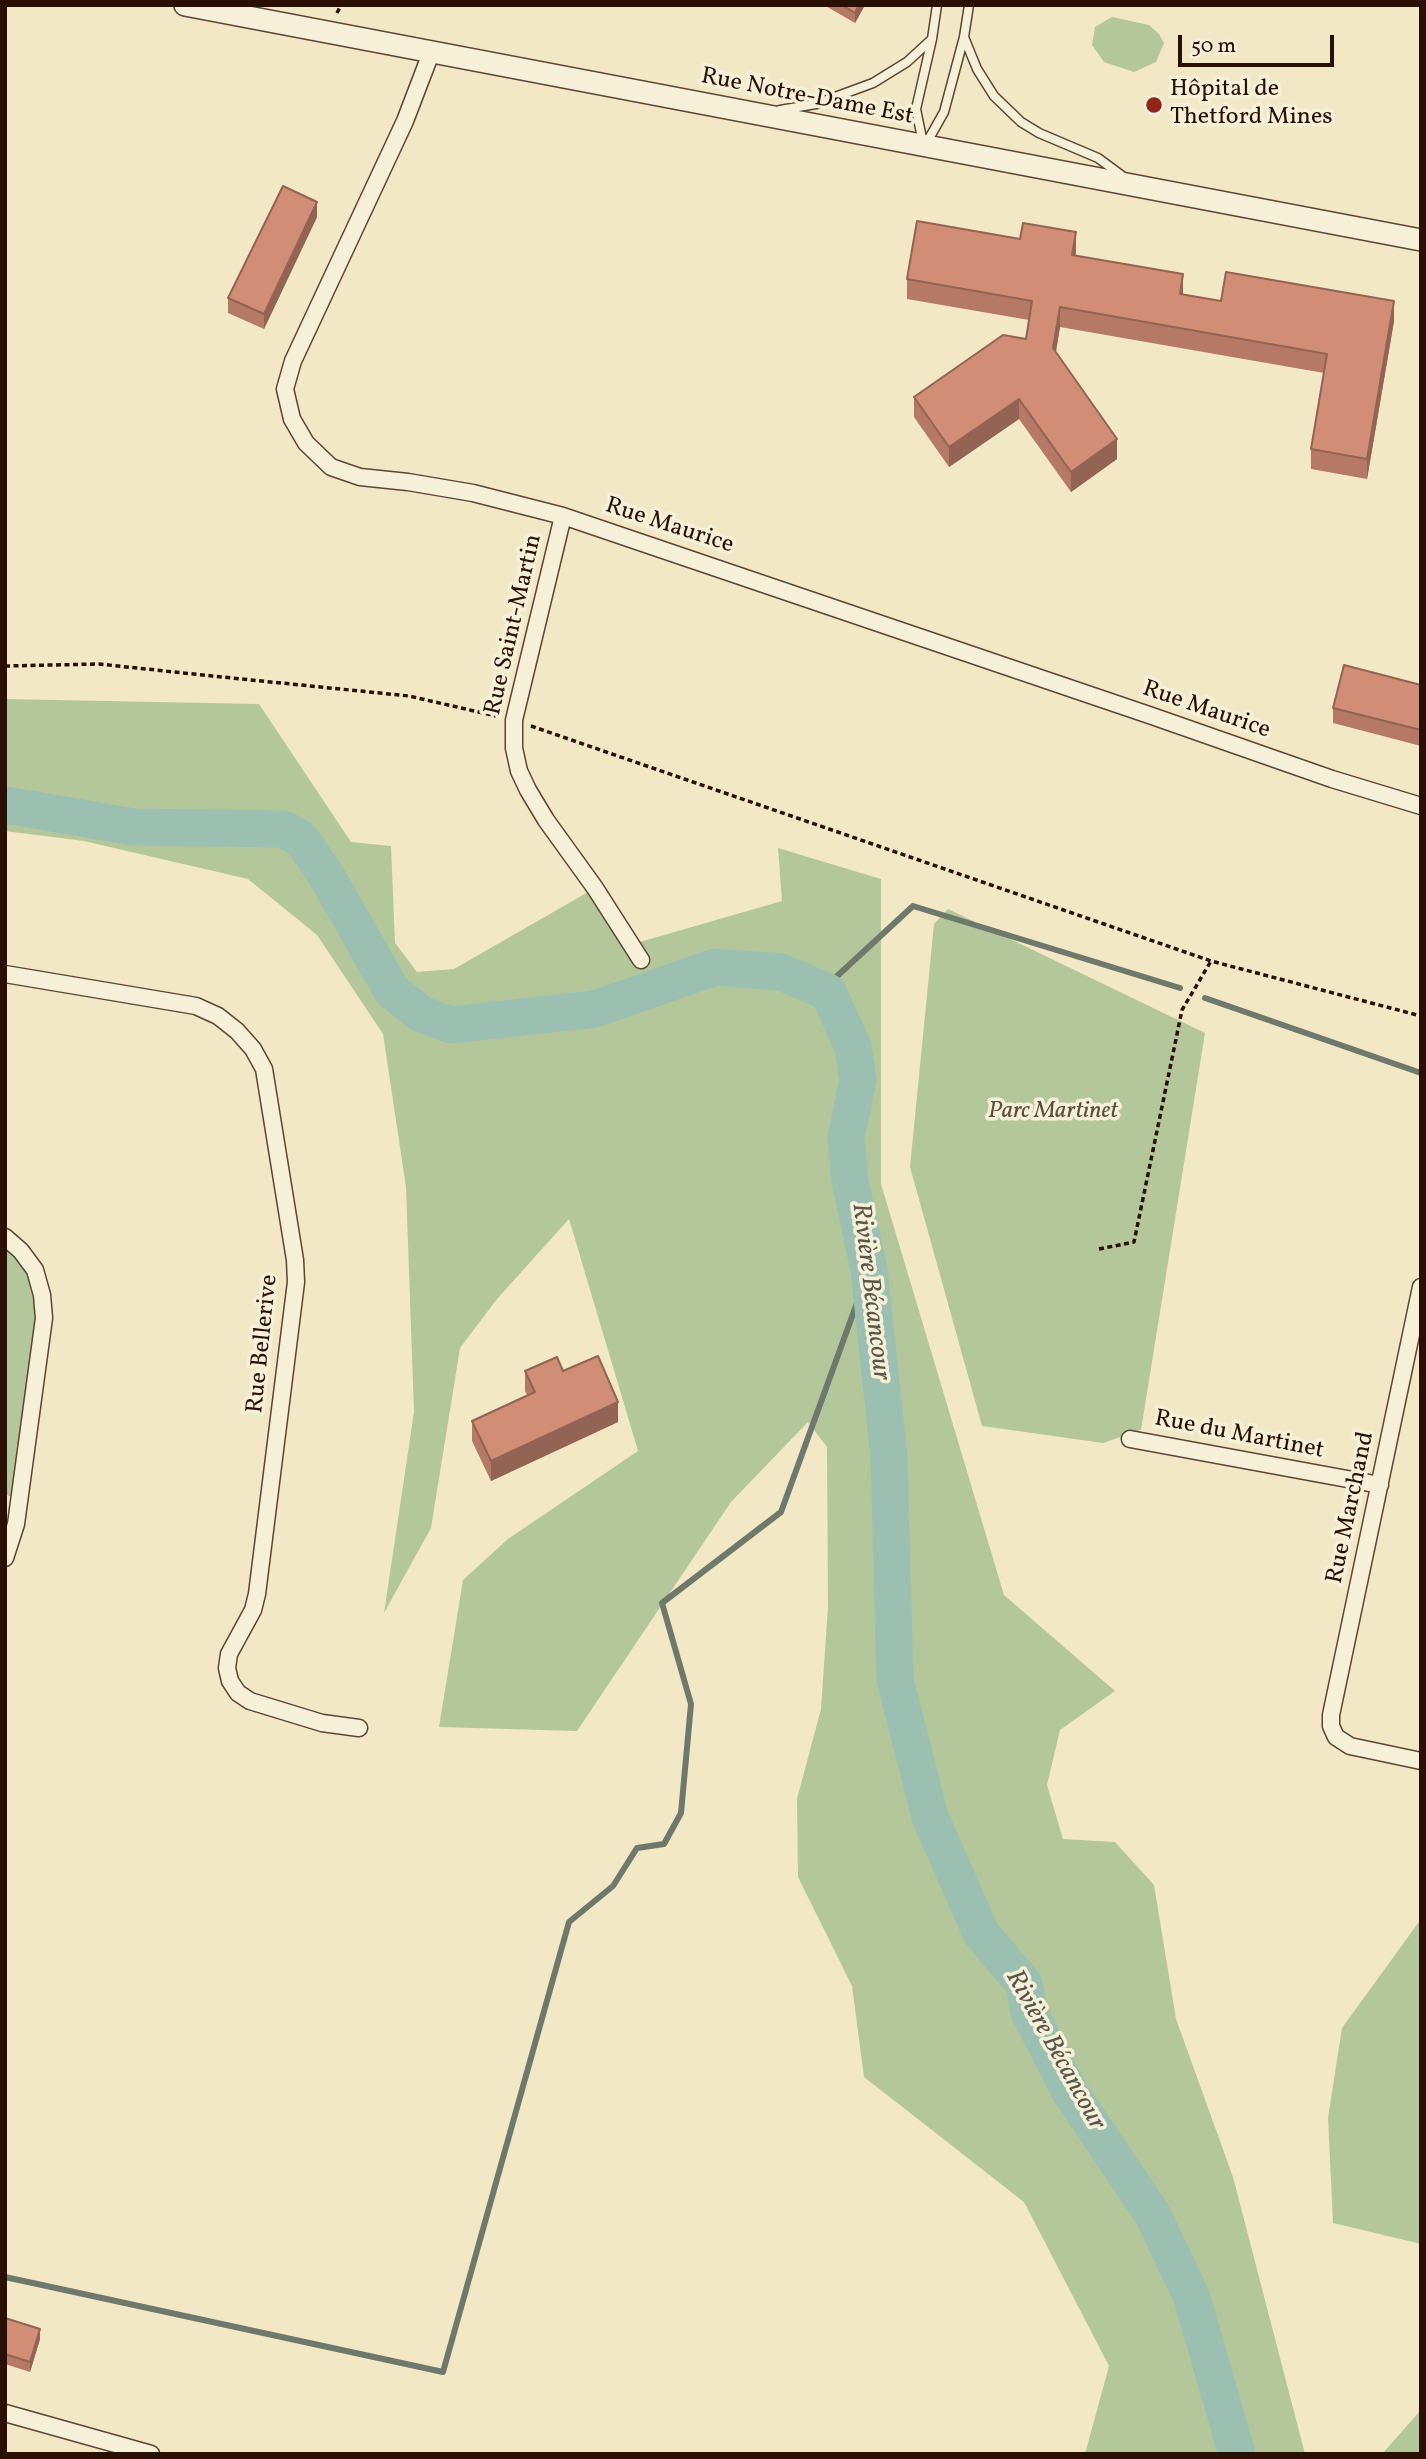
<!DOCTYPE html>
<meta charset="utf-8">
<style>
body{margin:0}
#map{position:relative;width:1426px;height:2459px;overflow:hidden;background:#f3e8c5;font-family:Vollkorn,serif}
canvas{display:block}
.frame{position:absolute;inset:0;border:7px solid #2a0f03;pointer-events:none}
.scale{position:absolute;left:1178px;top:35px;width:156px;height:32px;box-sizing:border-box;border:4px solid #2a0f03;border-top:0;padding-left:9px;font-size:21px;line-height:24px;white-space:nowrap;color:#2a0f03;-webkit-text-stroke:5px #f7f0d9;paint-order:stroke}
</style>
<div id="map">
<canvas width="1426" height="2459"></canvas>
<div class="frame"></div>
<div class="scale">50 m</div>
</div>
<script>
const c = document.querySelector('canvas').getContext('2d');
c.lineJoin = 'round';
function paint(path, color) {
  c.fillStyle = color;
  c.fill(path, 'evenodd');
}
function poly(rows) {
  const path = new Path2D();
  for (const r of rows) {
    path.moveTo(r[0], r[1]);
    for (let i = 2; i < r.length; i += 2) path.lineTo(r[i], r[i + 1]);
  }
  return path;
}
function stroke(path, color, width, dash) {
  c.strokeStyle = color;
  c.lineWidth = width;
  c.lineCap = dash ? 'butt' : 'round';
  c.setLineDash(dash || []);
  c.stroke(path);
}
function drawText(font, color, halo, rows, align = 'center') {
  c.font = font + ' Vollkorn,serif';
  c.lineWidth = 7;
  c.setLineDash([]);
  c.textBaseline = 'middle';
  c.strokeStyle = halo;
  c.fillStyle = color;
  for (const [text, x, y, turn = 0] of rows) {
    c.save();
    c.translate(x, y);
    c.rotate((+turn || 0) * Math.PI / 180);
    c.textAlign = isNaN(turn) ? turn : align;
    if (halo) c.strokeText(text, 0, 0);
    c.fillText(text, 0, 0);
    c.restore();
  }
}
const green = poly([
 [1112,17,1149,25,1159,34,1164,43,1156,62,1134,72,1104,62,1092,45,1095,27],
 [5,699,259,704,351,842,391,846,395,943,417,972,454,969,595,888,633,944,782,901,778,848,881,879,881,1184,1004,1595,1115,1691,1060,1730,1047,1785,1063,1839,1115,1842,1154,1885,1176,2019,1233,2177,1305,2454,1085,2454,1109,2366,1024,2202,864,2077,852,1986,798,1877,797,1799,821,1709,828,1607,827,1447,808,1422,731,1502,577,1731,439,1727,463,1580,508,1539,638,1451,569,1219,497,1299,460,1348,431,1528,384,1613,414,1412,406,1187,383,1034,317,935,248,879,84,841,5,831],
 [948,909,1205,1033,1141,1430,1103,1443,982,1426,910,1167,934,924],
 [5,1237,42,1295,19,1501,5,1494],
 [1421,1919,1421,2244,1333,2223,1328,2118,1342,2028],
 [1421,2410,1421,2454,1382,2454]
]);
const stream = poly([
 [828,992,835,978,913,906,1180,988],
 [1205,998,1421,1073],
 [5,2277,443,2372,569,1922,613,1886,637,1848,664,1844,681,1813,691,1704,662,1603,781,1512,869,1270]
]);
const river = poly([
 [5,805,134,827,284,829,301,839,326,875,392,991,421,1014,451,1025,595,1009,715,967,781,972,828,992,853,1047,858,1080,846,1138,850,1181,869,1270,889,1457,895,1680,930,1817,981,1933,1024,1984,1029,2012,1070,2092,1153,2215,1192,2298,1237,2454]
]);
const path = poly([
 [337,13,341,5],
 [5,666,99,664,212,676,409,696,496,716],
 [531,726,1211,961,1421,1016],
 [1099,1249,1134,1242,1182,1010,1211,961]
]);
const service = poly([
 [964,37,977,69,994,96,1021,122,1039,133,1098,158,1125,178],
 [780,110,816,104,873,83,907,62,932,39],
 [923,143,916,109,932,39,937,5],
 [926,144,944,112,964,37,969,5]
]);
const minor = poly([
 [431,53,405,121,293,361,285,389,292,419,306,443,331,467,360,477,408,482,473,493,563,516,1152,716,1332,779,1421,806],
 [563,516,514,720,514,748,519,771,528,790,546,820,595,888,641,960],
 [5,974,196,1006,218,1016,237,1031,253,1049,264,1069,295,1260,296,1282,257,1594,253,1610,229,1654,227,1668,230,1681,238,1693,250,1701,322,1723,359,1728],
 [5,1237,21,1251,35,1270,42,1295,44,1318,16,1524,5,1558],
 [1421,1287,1331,1715,1331,1726,1336,1737,1350,1746,1421,1761],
 [1130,1439,1380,1485],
 [5,2413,151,2454]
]);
const tertiary = poly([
 [185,5,1421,240]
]);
const wall = poly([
 [824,5,865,5,855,23],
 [317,217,264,329,228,313,228,298],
 [1076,252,1075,256,1183,294,1221,301,1394,321,1367,479,1311,469,1311,449,1324,373,1060,327,1056,352,1117,459,1071,492,1019,419,949,467,914,417,914,397,1026,339,1029,320,907,299,907,279],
 [1421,685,1421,746,1333,723,1333,708],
 [525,1371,563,1371,618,1422,491,1481,472,1441,472,1421,527,1395,525,1391],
 [5,2318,40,2339,30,2372,5,2364]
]);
const shadedWall = poly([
 [859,5,865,5,855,23,855,13],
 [317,202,317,217,264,329,264,314],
 [1076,232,1076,252,1072,275,1072,255],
 [1183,274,1183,294,1180,294],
 [1394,301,1394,321,1367,479,1367,459],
 [1060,307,1060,327,1053,368,1053,348],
 [1019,399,1019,419,949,467,949,447],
 [1117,439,1117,459,1071,492,1071,472],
 [618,1402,618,1422,491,1481,491,1461],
 [40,2329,40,2339,30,2372,30,2362]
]);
const building = poly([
 [842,5,859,5,855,13,842,5],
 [283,186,317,202,264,314,228,298,283,186],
 [917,221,1020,239,1023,223,1076,232,1072,255,1183,274,1180,294,1221,301,1226,272,1394,301,1367,459,1311,449,1327,354,1060,307,1053,348,1117,439,1071,472,1019,399,949,447,914,397,1003,335,1026,339,1032,301,907,279,917,221],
 [1344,665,1421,685,1421,730,1333,708,1344,665],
 [598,1356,618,1402,491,1461,472,1421,535,1392,525,1371,557,1357,563,1371,598,1356],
 [5,2318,40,2329,30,2362,5,2354,5,2318]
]);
const markers = [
 [1154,105,9,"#8f2418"]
];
const poiNames = [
 ["Hôpital de",1170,91],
 ["Thetford Mines",1170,119]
];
const streetNames = [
 ["Rue Notre-Dame Est",807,98,11],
 ["Rue Maurice",669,527,18],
 ["Rue Saint-Martin",515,625,-77],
 ["Rue Maurice",1206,711,19],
 ["Rue Bellerive",264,1344,-84],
 ["Rue du Martinet",1239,1436,11],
 ["Rue Marchand",1352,1508,-78]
];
const parkNames = [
 ["Parc Martinet",1053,1113]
];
const waterNames = [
 ["Rivière Bécancour",869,1292,83],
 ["Rivière Bécancour",1054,2051,61]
];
paint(green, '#b4c79a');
stroke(stream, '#6e796c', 6);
stroke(river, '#9bc0b2', 37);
stroke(service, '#5c4534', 11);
stroke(minor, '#5c4534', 19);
stroke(tertiary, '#5c4534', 24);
stroke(path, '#2a0f03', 3.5, [5, 3.5]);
stroke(service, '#f7f0d9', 8);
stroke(minor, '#f7f0d9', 16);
stroke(tertiary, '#f7f0d9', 21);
paint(wall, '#b57965');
paint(shadedWall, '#936353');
paint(building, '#d28d76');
stroke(building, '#936353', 2);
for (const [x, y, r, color] of markers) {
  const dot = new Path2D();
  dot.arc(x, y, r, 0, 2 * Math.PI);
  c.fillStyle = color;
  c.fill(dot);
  stroke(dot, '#f7f0d9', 2.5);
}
drawText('24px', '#2a0f03', '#f7f0d9', poiNames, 'left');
drawText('24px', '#2a0f03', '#f7f0d9', streetNames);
drawText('italic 24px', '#5a4f38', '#f7f0d9', parkNames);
drawText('italic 26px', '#575649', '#f7f0d9', waterNames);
</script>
